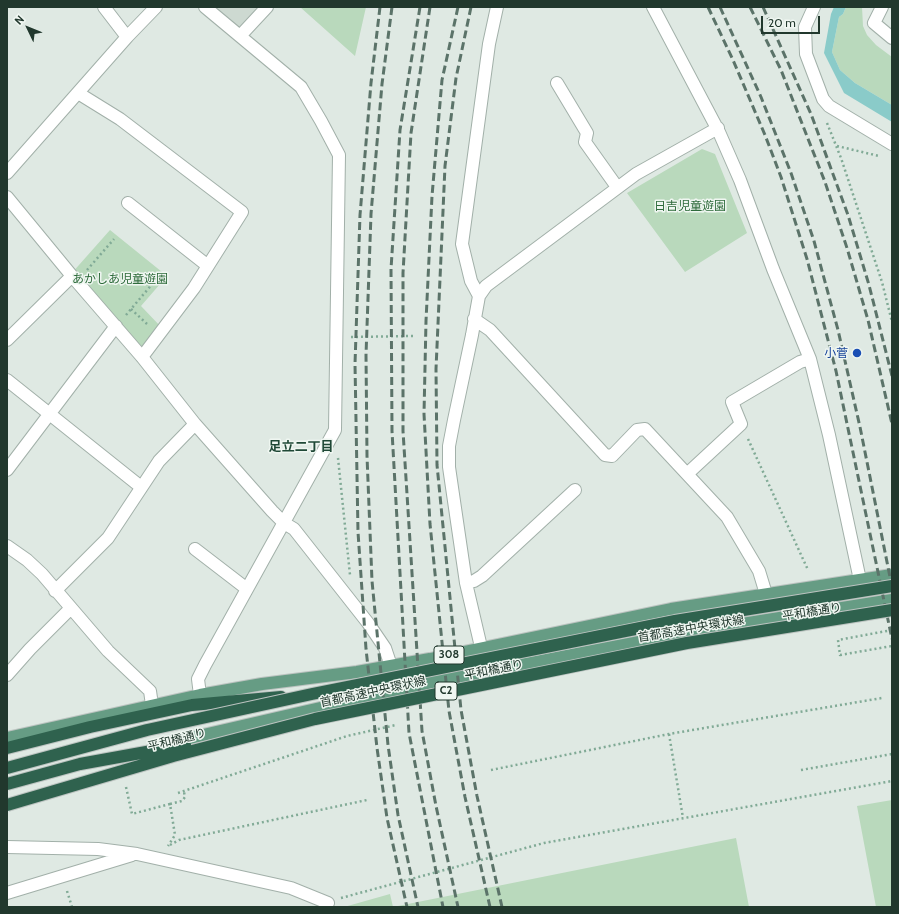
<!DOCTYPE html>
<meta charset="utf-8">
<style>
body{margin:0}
#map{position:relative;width:899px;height:914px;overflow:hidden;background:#dfe9e3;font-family:Cabin,sans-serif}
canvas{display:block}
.frame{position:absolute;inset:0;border:8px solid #21382d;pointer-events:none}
.north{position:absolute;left:8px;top:8px;width:40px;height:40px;-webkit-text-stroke:3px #eff6f1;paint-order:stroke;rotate:313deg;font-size:11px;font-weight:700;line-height:16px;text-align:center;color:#21382d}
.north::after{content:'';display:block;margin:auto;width:14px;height:18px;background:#21382d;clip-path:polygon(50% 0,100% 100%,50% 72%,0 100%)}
.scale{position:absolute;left:761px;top:16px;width:59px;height:18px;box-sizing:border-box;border:2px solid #21382d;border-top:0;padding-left:5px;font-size:12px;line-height:14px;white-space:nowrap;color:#21382d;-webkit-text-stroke:3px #eff6f1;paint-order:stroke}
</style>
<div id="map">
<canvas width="899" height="914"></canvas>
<div class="frame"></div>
<div class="north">N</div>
<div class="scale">20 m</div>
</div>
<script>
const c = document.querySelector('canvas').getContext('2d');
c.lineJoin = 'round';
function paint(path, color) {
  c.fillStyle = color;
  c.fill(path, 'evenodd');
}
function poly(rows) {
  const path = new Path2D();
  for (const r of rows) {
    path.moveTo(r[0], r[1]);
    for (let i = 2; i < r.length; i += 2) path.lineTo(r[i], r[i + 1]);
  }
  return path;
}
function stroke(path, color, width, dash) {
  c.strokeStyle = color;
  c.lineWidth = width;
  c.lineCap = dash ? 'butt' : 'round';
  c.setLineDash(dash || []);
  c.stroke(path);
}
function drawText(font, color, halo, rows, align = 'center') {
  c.font = font + ' Cabin,"Noto Sans JP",sans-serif';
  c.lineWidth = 3;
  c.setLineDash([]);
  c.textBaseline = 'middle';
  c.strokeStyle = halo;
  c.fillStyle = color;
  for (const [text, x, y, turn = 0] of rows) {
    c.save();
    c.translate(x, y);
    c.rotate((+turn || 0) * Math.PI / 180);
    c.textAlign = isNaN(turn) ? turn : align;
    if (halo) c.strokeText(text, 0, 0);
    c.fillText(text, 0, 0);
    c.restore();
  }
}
const built = poly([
 [210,7,264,7,241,32]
]);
const green = poly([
 [300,7,366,7,355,56],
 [846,7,862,7,863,26,867,35,876,45,892,57,892,105,855,83,840,70,832,52,839,17,843,14],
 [702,149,715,154,747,233,685,272,627,193],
 [110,230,167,276,141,306,162,328,142,355,71,274],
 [892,800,892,907,876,907,857,806],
 [736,838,749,907,344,907,390,894,393,907]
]);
const water = poly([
 [834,7,846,7,843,14,839,17,832,52,840,70,855,83,892,105,892,122,844,93,824,53,831,14]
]);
const path = poly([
 [827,123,841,158,882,282,892,322],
 [837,146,879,156],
 [87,270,114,239],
 [131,309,147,324],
 [126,315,159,276],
 [351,337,413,336],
 [748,439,808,570],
 [338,458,350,575],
 [892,630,838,640,840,655,892,646],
 [669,734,683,818],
 [491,770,669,734,882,698],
 [801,770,892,754],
 [126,787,132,814,170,804,175,835,168,846],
 [178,793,347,736,396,725],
 [170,804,182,801,185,797,184,792],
 [170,845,179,840,367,800],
 [67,891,72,907],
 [341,898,544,843,892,781]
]);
const minor = poly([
 [104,7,127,37],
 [653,7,719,132,740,180,773,269,810,359],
 [814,7,805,27,806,54,823,99,829,106,892,144],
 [882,7,874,23,892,38],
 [240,36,267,7],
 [557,83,587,133,585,142,617,187],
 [78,93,120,119,242,212,194,288,142,357],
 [7,173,127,37,156,7],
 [7,197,72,276,142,357,195,424,272,511,284,523,294,529,368,623,385,648,391,666],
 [128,203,208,266],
 [479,296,471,281,462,244,489,44,497,7],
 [474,319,490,330,605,455,612,456,637,430,645,429,727,517,759,571,766,594],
 [7,340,72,276],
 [7,380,141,487],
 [7,470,116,326],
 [687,474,741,424,732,402,800,362,810,359,829,435,860,580],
 [7,546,27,560,42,574,108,651,150,691,152,705],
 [195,549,247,589],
 [466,583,474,581,482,576,575,490],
 [55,591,108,538,159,461,195,424],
 [481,647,466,583,449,467,449,446,454,420,472,335,479,296,486,286,636,174,718,128],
 [7,675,30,649,71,608],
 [200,695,198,679,205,665,335,430,339,155,321,121,301,87,205,7],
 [7,847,98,849,137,854,291,888,328,903],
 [7,893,132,855]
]);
const major = poly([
 [7,738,200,695,262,684,357,672,430,659,671,609,892,575],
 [164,744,433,682,686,633,892,600]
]);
const highway = poly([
 [7,748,90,727,192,705,281,697]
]);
const rail = poly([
 [380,7,371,83,360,215,355,364,358,532,366,649,377,748,387,818,407,907],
 [392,7,382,84,371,214,366,355,367,456,372,581,388,745,398,815,418,907],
 [420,7,400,130,391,269,392,431,409,733,443,907],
 [430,7,411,133,403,273,403,431,422,731,436,806,458,907],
 [458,7,442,80,432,196,426,321,424,414,430,524,449,711,465,797,490,907],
 [471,7,456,78,445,166,436,369,437,465,461,710,477,796,502,907],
 [708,7,733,60,765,135,781,177,807,259,836,371,892,639],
 [720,7,761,97,791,173,814,241,838,330,860,427,892,587],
 [750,7,781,70,825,182,847,248,868,320,892,424],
 [763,7,811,114,848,215,869,285,892,376]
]);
const highwayBridge = poly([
 [7,768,147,730,312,694,675,621,892,586],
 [7,784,80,764,185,745],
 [7,805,173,756,315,719,687,643,892,610]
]);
const markers = [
 [857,353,5,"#1a4fb4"]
];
const shields = [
 [449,655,30],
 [446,691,22]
];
const shieldNames = [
 ["308",449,655],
 ["C2",446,691]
];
const parkNames = [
 ["日吉児童遊園",690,206],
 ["あかしあ児童遊園",120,279]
];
const transitNames = [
 ["小菅",848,353]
];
const streetNames = [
 ["平和橋通り",812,612,-9],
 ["首都高速中央環状線",691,629,-10],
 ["平和橋通り",494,670,-11],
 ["首都高速中央環状線",373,692,-12],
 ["平和橋通り",177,740,-14]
];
const neighbourhoodNames = [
 ["足立二丁目",301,447]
];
paint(built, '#cdd9d1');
paint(green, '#b9d9bc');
paint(water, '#8acbc9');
stroke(minor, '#a2b0a9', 14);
stroke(major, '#bcc3c0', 14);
stroke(highway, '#bcc3c0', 14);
stroke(path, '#81aa96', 2.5, [2, 3]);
stroke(minor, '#fff', 12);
stroke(major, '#669c84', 12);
stroke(highway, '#2f624e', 12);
stroke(rail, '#5b7369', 3, [8, 4]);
stroke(highwayBridge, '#bcc3c0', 14, []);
stroke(highwayBridge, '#2f624e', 12);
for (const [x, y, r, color] of markers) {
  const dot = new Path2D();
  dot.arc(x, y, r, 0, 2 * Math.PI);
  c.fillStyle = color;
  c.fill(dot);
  stroke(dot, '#eff6f1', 1.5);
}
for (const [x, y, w] of shields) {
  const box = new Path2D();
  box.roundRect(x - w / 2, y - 9, w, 18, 3);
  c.fillStyle = '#eff6f1';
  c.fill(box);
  stroke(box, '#21382d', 1);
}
drawText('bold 11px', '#21382d', null, shieldNames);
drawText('12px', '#2e6b3b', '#eff6f1', parkNames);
drawText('12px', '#164399', '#eff6f1', transitNames, 'right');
drawText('12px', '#21382d', '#eff6f1', streetNames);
drawText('bold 13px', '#1f4836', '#eff6f1', neighbourhoodNames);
</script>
